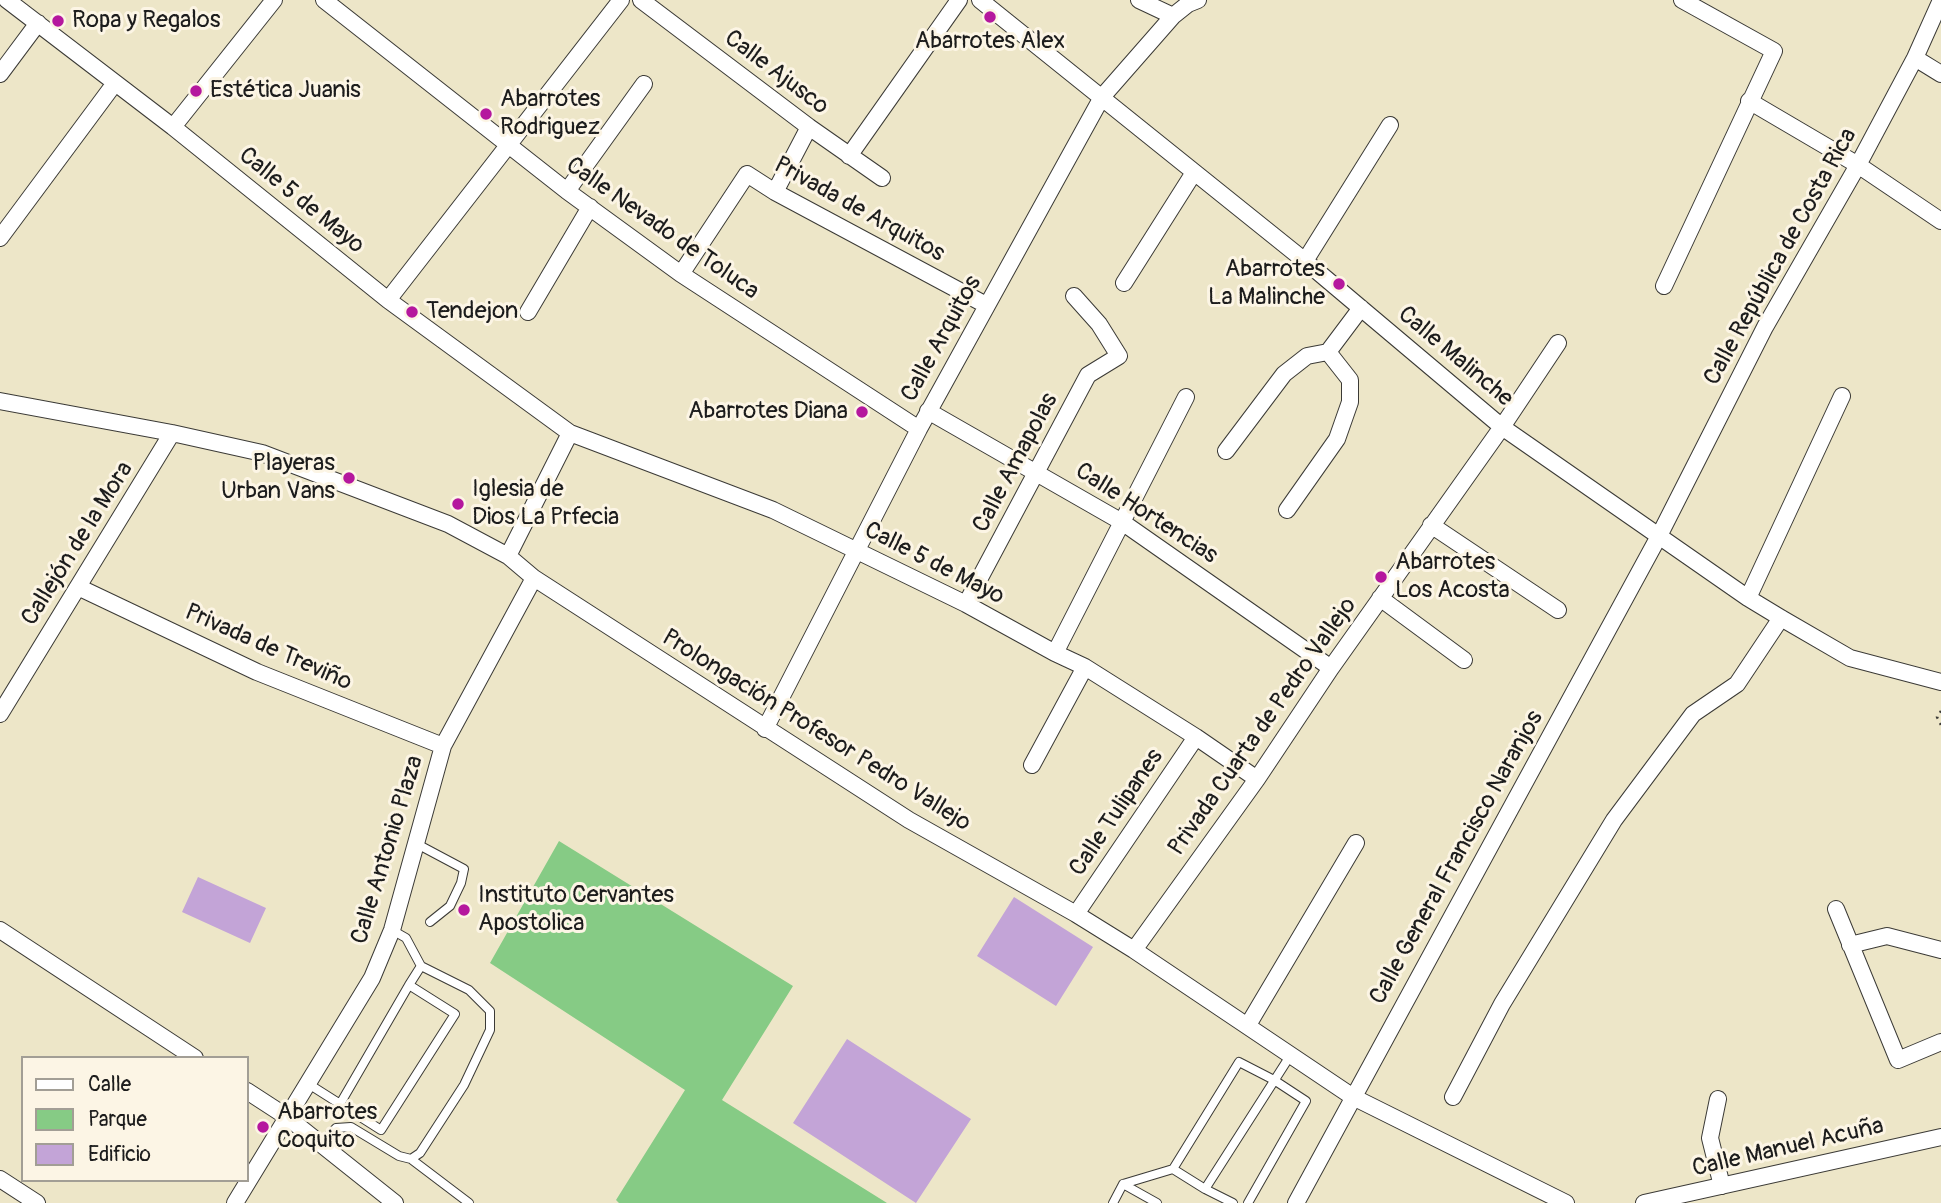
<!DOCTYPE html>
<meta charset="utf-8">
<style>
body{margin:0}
#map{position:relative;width:1941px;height:1203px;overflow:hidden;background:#ede6c8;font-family:Pangolin,sans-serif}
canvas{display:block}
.legend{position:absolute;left:21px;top:1056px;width:228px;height:126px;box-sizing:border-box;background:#fcf5e5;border:2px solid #a29e95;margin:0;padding:9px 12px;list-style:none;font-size:21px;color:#1c1c1c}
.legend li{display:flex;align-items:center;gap:14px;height:35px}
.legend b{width:35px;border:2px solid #a29e95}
</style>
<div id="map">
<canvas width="1941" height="1203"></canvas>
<ul class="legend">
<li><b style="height:9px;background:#fff"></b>Calle</li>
<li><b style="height:19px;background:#86cb85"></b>Parque</li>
<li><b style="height:19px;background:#c3a4d7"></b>Edificio</li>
</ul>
</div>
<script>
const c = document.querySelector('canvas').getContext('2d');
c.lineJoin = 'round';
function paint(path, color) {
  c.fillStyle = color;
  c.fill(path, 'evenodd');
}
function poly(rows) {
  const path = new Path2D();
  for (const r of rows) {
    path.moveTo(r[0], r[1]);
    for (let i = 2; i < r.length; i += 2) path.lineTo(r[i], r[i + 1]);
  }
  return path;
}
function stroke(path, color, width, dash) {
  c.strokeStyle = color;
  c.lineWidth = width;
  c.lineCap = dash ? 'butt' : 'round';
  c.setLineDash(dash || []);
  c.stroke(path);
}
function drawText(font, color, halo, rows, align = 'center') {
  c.font = font + ' Pangolin,sans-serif';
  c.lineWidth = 6;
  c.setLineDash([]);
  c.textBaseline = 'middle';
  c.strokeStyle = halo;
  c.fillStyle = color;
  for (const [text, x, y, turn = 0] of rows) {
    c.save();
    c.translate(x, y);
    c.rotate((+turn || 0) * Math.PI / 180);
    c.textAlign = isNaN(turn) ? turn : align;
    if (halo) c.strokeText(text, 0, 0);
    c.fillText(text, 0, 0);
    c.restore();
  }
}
const green = poly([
 [559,841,793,986,722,1100,887,1203,619,1203,616,1200,685,1090,490,963]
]);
const building = poly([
 [198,877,266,908,250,943,182,912],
 [1014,897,1093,947,1056,1006,977,956],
 [847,1039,971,1119,916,1203,793,1123]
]);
const path = poly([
 [1941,711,1937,717,1941,725]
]);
const lane = poly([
 [417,844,464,869,461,883,450,906,430,922],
 [409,985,421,966],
 [307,1083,381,1130,455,1014,409,985,340,1104],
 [321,1144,336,1128,351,1127,399,1156,411,1159,420,1153,464,1085,490,1030,490,1011,469,990,421,966,406,938,392,930],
 [411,1159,469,1203],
 [1173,1169,1239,1062,1274,1080,1306,1101,1248,1203],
 [1123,1184,1157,1203],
 [1205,1189,1233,1203],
 [1113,1203,1123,1184,1173,1169,1205,1189,1290,1056]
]);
const street = poly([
 [7,0,173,127,388,300,570,433,773,510,966,604,1055,653,1085,667,1196,737,1257,779],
 [324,0,567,191,681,274,919,429],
 [641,0,809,127,882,178],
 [980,0,1305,261,1502,427,1748,598,1781,618,1850,658,1941,682],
 [1139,0,1173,16],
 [1915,58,1941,74],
 [0,74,38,23],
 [1749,101,1858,165,1941,221],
 [173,127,274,0],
 [849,156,959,0],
 [567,191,644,84],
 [775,192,809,127],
 [0,238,115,83],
 [1305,261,1390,125],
 [681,274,747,174,775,192,986,305],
 [1124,283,1193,174],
 [1664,286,1774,51,1682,0],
 [388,300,621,0],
 [528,312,590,207],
 [0,401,172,433,262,453,448,524,508,556,534,578,909,820,1076,914,1134,950,1353,1097,1566,1203],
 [928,411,1122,522,1331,668],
 [1226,451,1284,374,1307,356,1328,352,1361,308],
 [1287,510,1337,439,1350,402,1350,380,1328,352],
 [1431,525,1558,610],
 [508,556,570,433],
 [78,587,257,672,443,746],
 [1380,598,1464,660],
 [1748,598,1842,396],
 [966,604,1088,375,1119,356,1099,324,1074,296],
 [1055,653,1186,397],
 [0,714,172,433],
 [765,729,919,429,1102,97,1173,16,1188,4,1198,0],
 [1032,765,1085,667],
 [1836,909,1898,1060,1941,1042],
 [1076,914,1196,737],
 [0,930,195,1058],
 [1850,945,1887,936,1941,950],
 [1134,950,1257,779,1331,668,1502,427,1558,343],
 [1248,1025,1356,843],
 [247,1091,287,1117,395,1203],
 [1453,1097,1502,1004,1614,820,1693,714,1737,684,1781,618],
 [1718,1099,1710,1138,1722,1186],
 [0,1179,37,1203],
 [235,1203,372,978,392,930,443,746,534,578],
 [1296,1203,1659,536,1765,327,1858,165,1915,58,1941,0],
 [1644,1203,1941,1137]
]);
const markers = [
 [990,17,7,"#b5179e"],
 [58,21,7,"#b5179e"],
 [196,91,7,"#b5179e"],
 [486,114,7,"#b5179e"],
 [1339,284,7,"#b5179e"],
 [412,312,7,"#b5179e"],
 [862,412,7,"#b5179e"],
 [349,478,7,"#b5179e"],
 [458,504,7,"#b5179e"],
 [1381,577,7,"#b5179e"],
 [464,910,7,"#b5179e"],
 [263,1127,7,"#b5179e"]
];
const poiNames = [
 ["Ropa y Regalos",72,21],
 ["Abarrotes Alex",990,42,"center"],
 ["Estética Juanis",210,91],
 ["Abarrotes",500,100],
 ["Rodriguez",500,128],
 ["Abarrotes",1325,270,"right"],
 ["La Malinche",1325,298,"right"],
 ["Tendejon",426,312],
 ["Abarrotes Diana",848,412,"right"],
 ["Playeras",335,464,"right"],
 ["Urban Vans",335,492,"right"],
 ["Iglesia de",472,490],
 ["Dios La Prfecia",472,518],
 ["Abarrotes",1395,563],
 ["Los Acosta",1395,591],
 ["Instituto Cervantes",478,896],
 ["Apostolica",478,924],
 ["Abarrotes",277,1113],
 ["Coquito",277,1141]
];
const streetNames = [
 ["Calle Ajusco",776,73,37],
 ["Calle 5 de Mayo",301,201,39],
 ["Privada de Arquitos",859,210,29],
 ["Calle Nevado de Toluca",662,229,35],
 ["Calle República de Costa Rica",1781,257,-61],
 ["Calle Arquitos",942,339,-61],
 ["Calle Malinche",1455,357,40],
 ["Calle Amapolas",1016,463,-62],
 ["Calle Hortencias",1146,514,33],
 ["Callejón de la Mora",78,544,-58],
 ["Calle 5 de Mayo",934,564,27],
 ["Privada de Treviño",268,648,24],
 ["Privada Cuarta de Pedro Vallejo",1263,727,-55],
 ["Prolongación Profesor Pedro Vallejo",816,731,32],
 ["Calle Tulipanes",1117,813,-56],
 ["Calle Antonio Plaza",388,850,-73],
 ["Calle General Francisco Naranjos",1457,858,-61],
 ["Calle Manuel Acuña",1788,1148,-13]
];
paint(green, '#86cb85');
paint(building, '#c3a4d7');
stroke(lane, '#3b3a36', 10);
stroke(street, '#3b3a36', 18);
stroke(path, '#3b3a36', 2.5, [2, 5]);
stroke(lane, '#fff', 8);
stroke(street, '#fff', 16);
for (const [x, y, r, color] of markers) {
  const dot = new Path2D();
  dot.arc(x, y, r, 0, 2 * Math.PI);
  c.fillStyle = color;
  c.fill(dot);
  stroke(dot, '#fcf5e5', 2.5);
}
drawText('24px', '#1c1c1c', '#fcf5e5', poiNames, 'left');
drawText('24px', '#1c1c1c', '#fcf5e5', streetNames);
</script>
